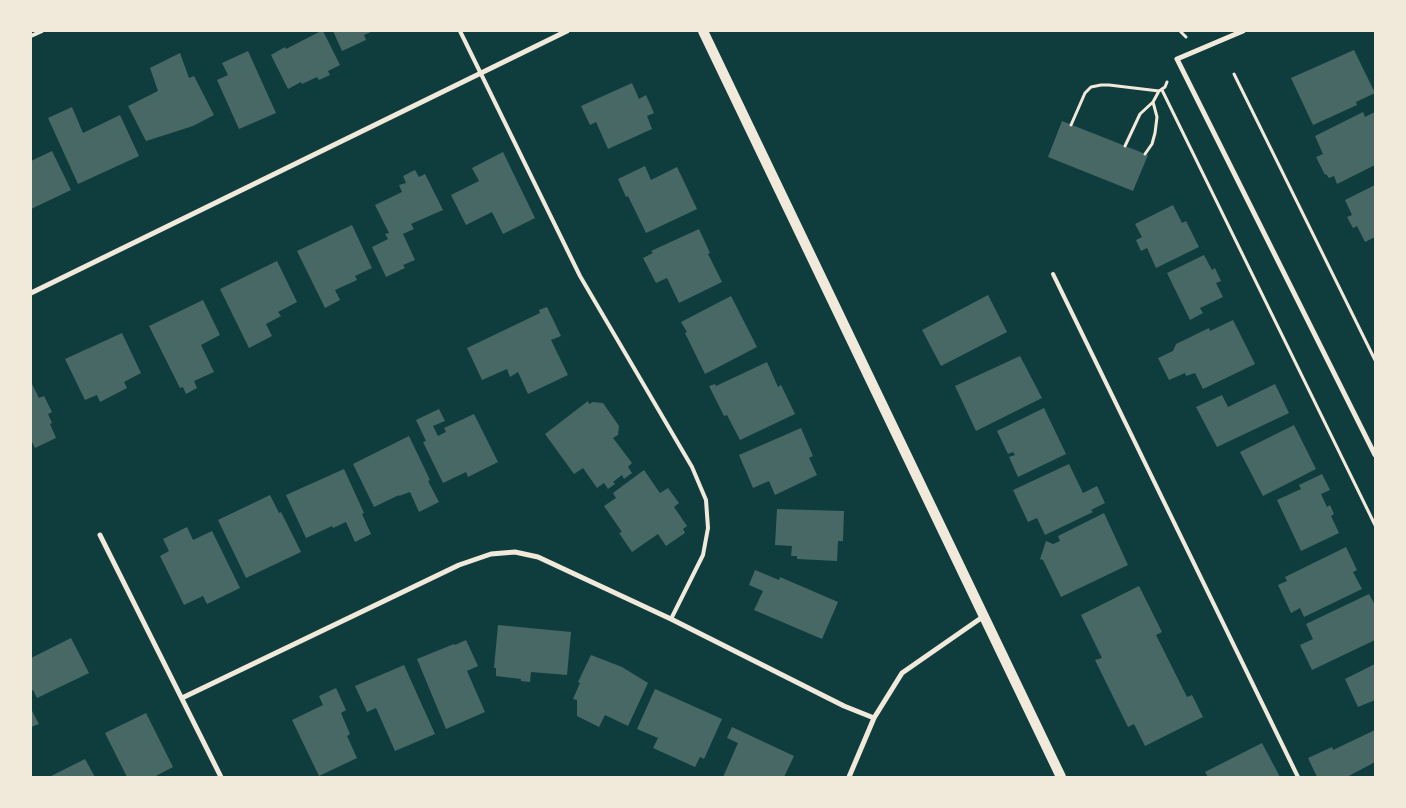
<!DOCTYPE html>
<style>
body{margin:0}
#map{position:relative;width:1406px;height:808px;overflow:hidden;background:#0f3d3e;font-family:Roboto,sans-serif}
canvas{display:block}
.frame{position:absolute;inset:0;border:32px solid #f1e9da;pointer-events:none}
</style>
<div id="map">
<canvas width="1406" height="808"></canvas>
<div class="frame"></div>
</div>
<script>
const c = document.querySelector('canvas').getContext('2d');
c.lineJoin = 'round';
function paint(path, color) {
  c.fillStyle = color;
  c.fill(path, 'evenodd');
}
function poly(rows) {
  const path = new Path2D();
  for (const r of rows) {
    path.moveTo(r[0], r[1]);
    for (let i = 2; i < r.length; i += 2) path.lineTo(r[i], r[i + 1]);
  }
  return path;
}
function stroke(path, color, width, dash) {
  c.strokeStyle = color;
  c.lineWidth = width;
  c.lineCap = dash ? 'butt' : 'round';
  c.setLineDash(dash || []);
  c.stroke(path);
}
const building = poly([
 [321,31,323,31,340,65,328,71,330,75,319,80,317,77,302,84,301,82,288,89,271,55,285,47,286,49],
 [333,31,373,31,364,35,366,40,342,51],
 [1354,50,1375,93,1356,102,1357,105,1313,125,1291,78],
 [248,51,276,113,239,129,217,80,228,75,222,63],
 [180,53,189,78,194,76,214,115,193,126,146,141,128,106,158,91,150,68],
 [632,83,639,99,646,95,654,113,647,116,652,129,608,149,596,122,590,125,581,106],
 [72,107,83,133,120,115,139,156,78,184,48,118],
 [1363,112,1365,117,1375,112,1375,165,1337,184,1334,176,1329,178,1326,174,1325,175,1316,157,1323,154,1315,136],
 [1062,121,1148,155,1133,191,1048,157],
 [52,151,71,190,31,209,31,161],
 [503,152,535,218,503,234,492,212,466,225,451,195,479,181,472,168],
 [645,166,651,180,677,167,697,209,646,233,628,196,626,197,618,179],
 [415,170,419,177,425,174,443,210,411,224,414,229,403,234,415,260,403,265,405,268,386,277,372,247,388,239,385,234,389,233,375,205,402,192,399,185,406,183,403,176],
 [1375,185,1375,237,1365,242,1357,226,1353,228,1347,217,1352,215,1345,200],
 [1173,205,1182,223,1186,221,1199,247,1156,268,1147,248,1141,251,1136,240,1142,237,1135,224],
 [352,225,372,268,355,276,357,280,335,290,340,300,325,308,297,251],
 [699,229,710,253,708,254,722,282,679,303,667,278,656,283,643,258,653,253,651,251],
 [1204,255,1212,270,1215,268,1221,281,1216,283,1223,297,1200,308,1203,313,1190,320,1167,273],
 [277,261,297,302,278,312,281,316,266,324,272,336,249,348,220,289],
 [988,295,1007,332,941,366,922,330],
 [731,296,757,347,705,374,685,333,687,332,681,322],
 [203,300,220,335,201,345,214,372,194,381,197,388,186,394,183,387,180,388,149,326],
 [547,307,561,336,551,340,568,375,528,394,518,372,510,377,507,369,482,380,467,348,540,313,539,310],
 [1233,320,1255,364,1203,389,1195,373,1186,376,1185,373,1169,380,1158,358,1173,351,1176,344,1209,328,1210,331],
 [122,333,141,373,124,382,127,388,100,402,97,395,85,400,65,359],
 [1020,356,1042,398,976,431,955,386],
 [767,362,778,387,781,385,795,414,740,440,727,415,724,416,709,386,715,384,716,386],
 [31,382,39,398,44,396,52,412,48,414,52,423,50,424,56,438,35,448,31,440],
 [1275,384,1289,413,1217,447,1196,407,1222,395,1228,407],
 [588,401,589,404,593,402,603,403,619,426,618,435,613,438,632,463,628,467,632,473,624,479,622,475,613,482,615,484,608,489,604,483,597,488,583,468,574,474,545,434],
 [1044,408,1066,454,1018,477,1009,457,1015,455,1013,452,1008,454,997,431],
 [439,409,445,421,433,426,438,436,446,432,444,428,474,414,498,462,468,477,466,472,443,483,423,442,426,441,416,420],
 [1294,425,1316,469,1263,496,1240,452],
 [801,428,813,456,809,458,817,475,775,495,769,481,753,488,739,455],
 [409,436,430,480,428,481,439,502,419,512,410,492,399,496,399,495,374,507,353,464],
 [1069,464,1083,493,1097,486,1105,503,1091,510,1093,512,1045,535,1037,518,1028,522,1013,490],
 [344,469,364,513,362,514,371,534,355,542,346,522,333,528,332,526,306,538,286,495],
 [644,470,660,493,668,488,679,503,674,507,687,526,683,529,685,533,666,546,658,534,632,552,619,533,622,532,604,506,616,498,613,493],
 [1322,474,1330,490,1321,494,1327,507,1330,505,1334,514,1331,516,1339,533,1301,551,1277,500,1301,489,1299,485],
 [270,495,279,513,281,512,301,552,246,578,218,520],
 [777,509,844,511,843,541,838,541,837,561,797,559,797,556,791,556,792,546,775,545],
 [1104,513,1128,565,1061,597,1043,560,1040,559,1046,541,1053,544,1060,541,1058,536],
 [187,527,193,540,212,531,240,588,207,604,203,596,184,605,160,556,169,551,163,539],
 [1346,547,1357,570,1353,572,1362,589,1304,617,1300,608,1291,613,1278,585,1287,581,1285,577],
 [755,570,779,580,780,577,838,602,822,639,754,610,763,591,749,585],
 [1139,586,1162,632,1156,635,1187,697,1192,695,1203,717,1145,746,1134,724,1128,727,1095,660,1102,658,1081,615],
 [1369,594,1375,605,1375,640,1312,670,1300,645,1313,639,1306,624],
 [498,625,571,632,567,675,531,672,530,682,521,681,521,679,496,676,496,668,494,668],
 [71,638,89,673,37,698,33,690,31,691,31,658],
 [466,640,478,666,467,671,485,712,446,729,417,659,454,644,455,645],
 [591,655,622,667,648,683,628,726,605,715,599,727,577,716,577,700,573,699,580,683,578,682],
 [1375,664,1375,700,1358,707,1345,679],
 [404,665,435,734,395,751,376,708,367,712,355,686],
 [336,688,346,710,341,713,350,734,347,736,357,758,319,776,292,720,323,705,319,696],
 [655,689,722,719,704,759,700,757,695,767,653,748,658,738,637,729],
 [31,709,39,724,31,727],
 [146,713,173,767,154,777,127,777,105,733],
 [732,727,794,756,784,777,723,777,738,743,727,738],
 [1375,730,1375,762,1347,777,1317,777,1308,758,1332,747,1333,750],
 [1262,743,1280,777,1208,777,1205,772],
 [85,759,95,777,49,777]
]);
const path = poly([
 [1180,31,1186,37],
 [1234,74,1375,360],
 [1162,90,1375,525],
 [1071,125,1085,93,1091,87,1101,85,1109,85,1159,91],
 [1125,146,1140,114,1153,102],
 [1145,154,1152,144,1155,133,1157,117,1153,102,1159,91,1165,87,1167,82]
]);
const service = poly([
 [460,31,580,276,692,467,706,500,708,528,703,555,671,619],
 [31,36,42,31],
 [1053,274,1298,777]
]);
const minor = poly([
 [1243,31,1177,59,1375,455],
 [31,293,567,31],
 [100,535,221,777],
 [182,698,459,565,491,554,515,552,538,557,671,619,844,706,874,718],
 [849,777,874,718,902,673,984,616]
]);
const secondary = poly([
 [703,31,1061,777]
]);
paint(building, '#486865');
stroke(path, '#f1e9da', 3);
stroke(service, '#f1e9da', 4);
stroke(minor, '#f1e9da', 5);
stroke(secondary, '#f1e9da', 10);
</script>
